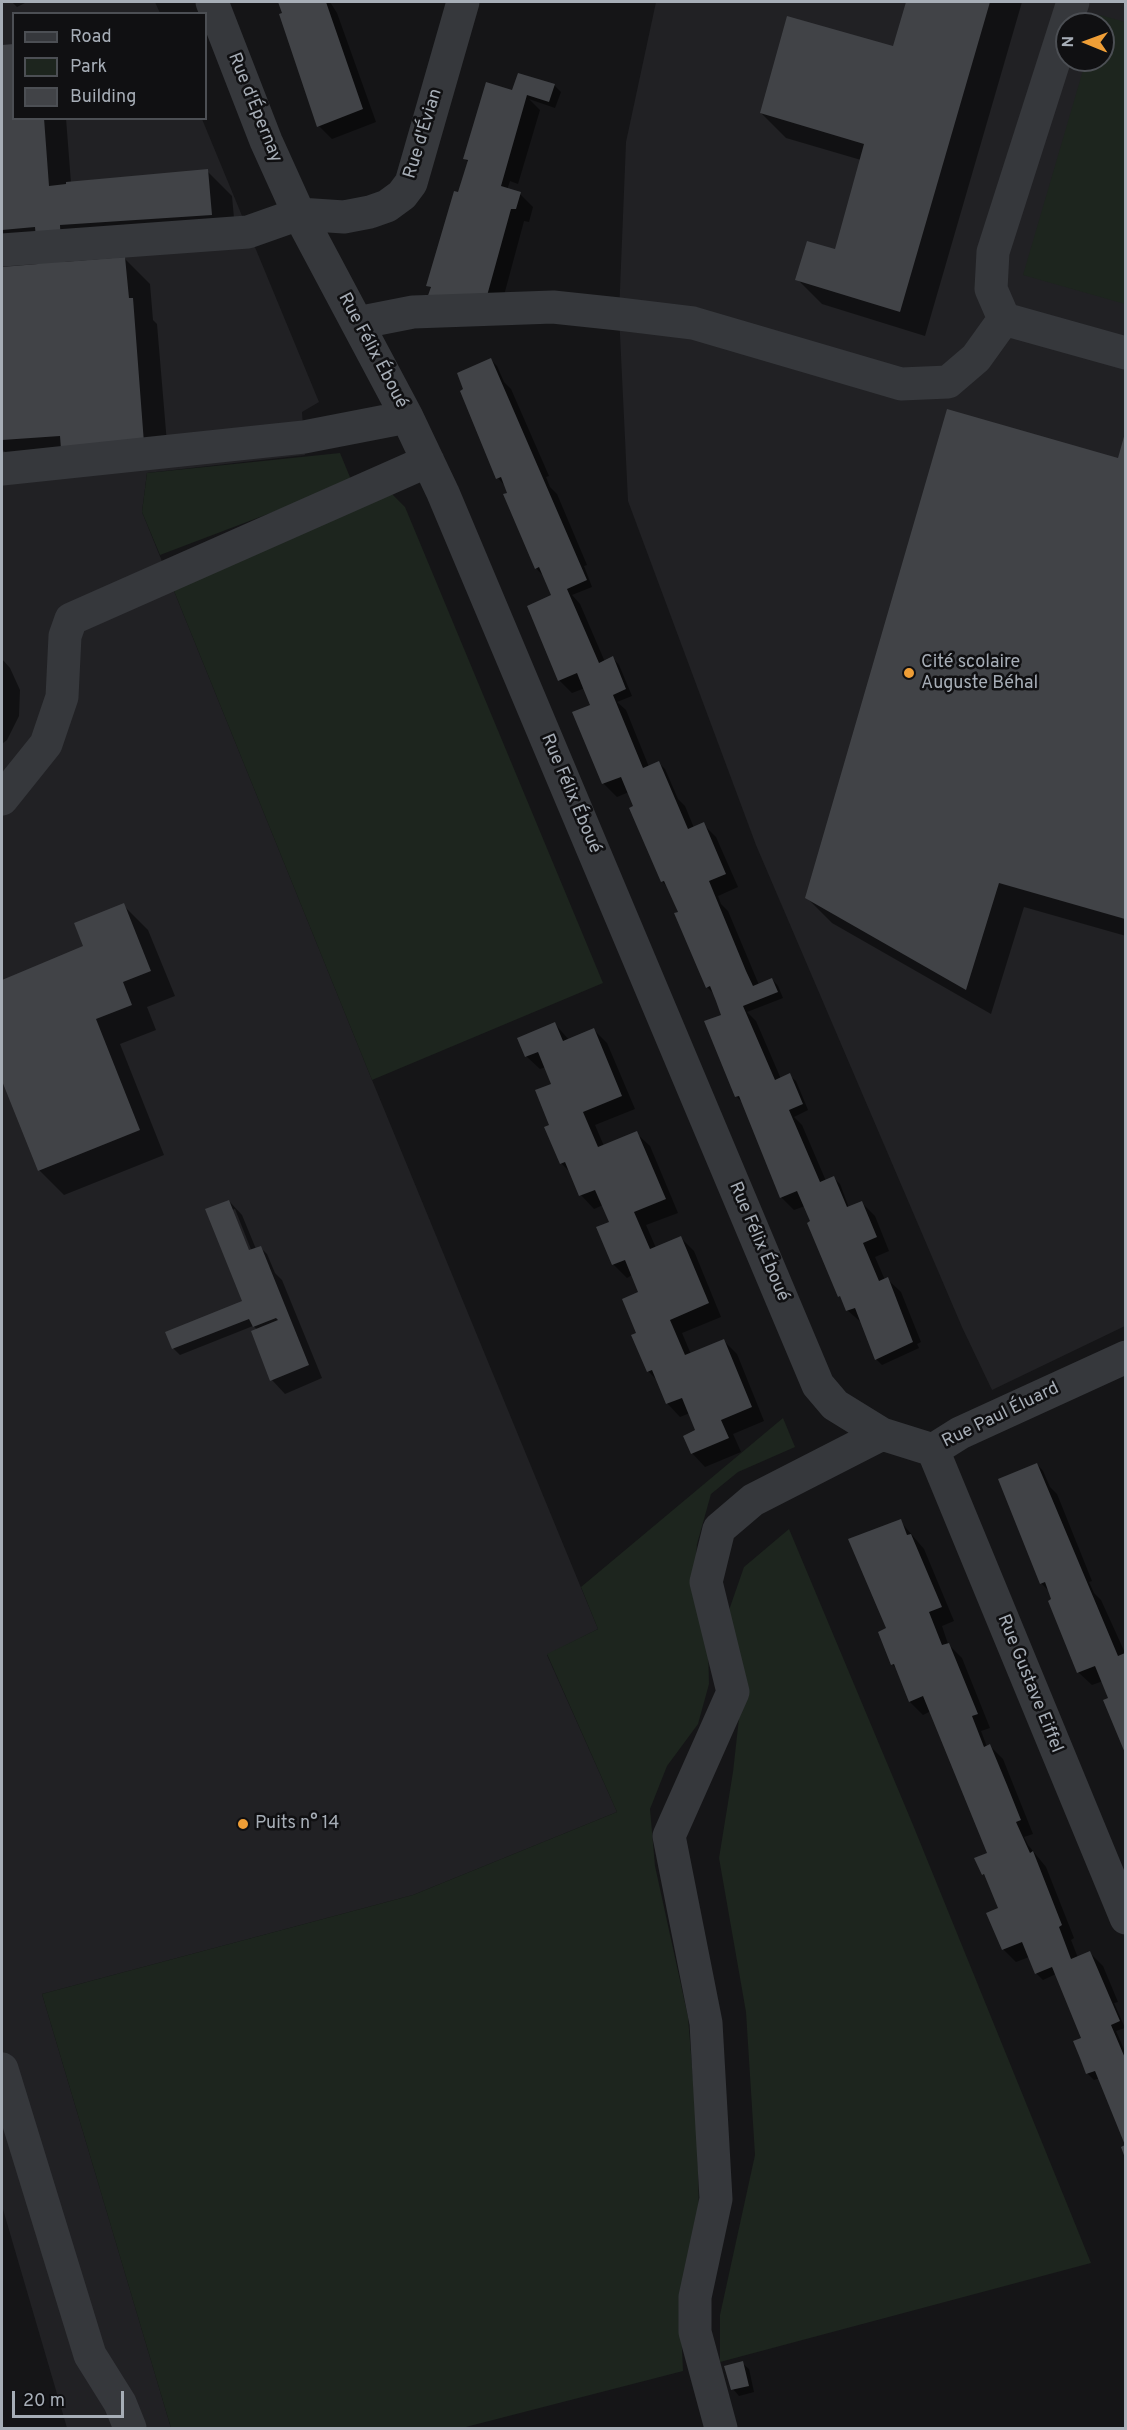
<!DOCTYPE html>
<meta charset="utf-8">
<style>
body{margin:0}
#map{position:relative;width:1127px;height:2430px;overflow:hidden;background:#151517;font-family:Overpass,sans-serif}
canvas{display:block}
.frame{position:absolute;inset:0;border:3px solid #a7aeb7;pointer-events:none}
.legend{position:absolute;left:12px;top:12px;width:195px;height:108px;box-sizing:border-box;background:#101012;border:2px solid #4c4f54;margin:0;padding:8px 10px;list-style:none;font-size:18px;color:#a7aeb7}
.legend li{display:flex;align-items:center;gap:12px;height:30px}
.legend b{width:30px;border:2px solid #4c4f54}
.north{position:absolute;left:1055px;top:12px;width:60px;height:60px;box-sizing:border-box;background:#101012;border:2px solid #4c4f54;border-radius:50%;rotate:271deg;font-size:16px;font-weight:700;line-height:24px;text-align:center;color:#a7aeb7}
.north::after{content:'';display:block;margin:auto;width:21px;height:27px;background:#ef9e36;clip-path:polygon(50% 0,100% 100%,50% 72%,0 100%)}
.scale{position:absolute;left:12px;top:2391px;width:112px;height:27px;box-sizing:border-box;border:3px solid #a7aeb7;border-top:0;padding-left:8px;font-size:18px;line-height:21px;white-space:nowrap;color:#a7aeb7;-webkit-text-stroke:4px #101012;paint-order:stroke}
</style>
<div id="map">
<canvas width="1127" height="2430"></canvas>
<div class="frame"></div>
<ul class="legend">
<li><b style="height:8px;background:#36383c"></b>Road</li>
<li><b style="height:16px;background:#1d251e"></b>Park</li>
<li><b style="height:16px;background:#414347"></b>Building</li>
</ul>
<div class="north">N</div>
<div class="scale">20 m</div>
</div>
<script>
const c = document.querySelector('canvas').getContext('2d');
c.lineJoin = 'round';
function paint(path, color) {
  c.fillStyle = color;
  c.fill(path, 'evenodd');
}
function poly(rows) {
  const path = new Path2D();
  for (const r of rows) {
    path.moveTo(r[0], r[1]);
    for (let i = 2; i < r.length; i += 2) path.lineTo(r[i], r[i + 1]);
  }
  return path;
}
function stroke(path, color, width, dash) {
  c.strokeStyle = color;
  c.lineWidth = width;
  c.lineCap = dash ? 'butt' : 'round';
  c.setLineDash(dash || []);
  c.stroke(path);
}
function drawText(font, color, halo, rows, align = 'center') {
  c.font = font + ' Overpass,sans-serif';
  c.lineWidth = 5;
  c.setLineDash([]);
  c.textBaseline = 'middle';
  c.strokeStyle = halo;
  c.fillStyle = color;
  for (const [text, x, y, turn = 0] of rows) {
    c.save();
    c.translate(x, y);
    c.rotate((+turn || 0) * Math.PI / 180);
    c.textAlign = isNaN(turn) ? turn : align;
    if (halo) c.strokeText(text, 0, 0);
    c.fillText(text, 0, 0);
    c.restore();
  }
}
const built = poly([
 [2,2,155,2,160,13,14,14,14,118,202,119,319,402,302,412,305,455,147,473,142,512,372,1080,598,1629,547,1655,617,1812,413,1895,42,1994,171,2428,67,2428,2,2206],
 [656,2,1125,2,1125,1326,992,1390,962,1327,756,845,628,501,619,314,626,142],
 [1067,24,1103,24,1103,60,1067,60]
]);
const green = poly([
 [1100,15,1125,22,1125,304,1023,275,1086,60,1103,60,1103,24,1097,24],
 [340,453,352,482,160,555,142,512,147,473],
 [392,494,405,507,603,983,372,1080,172,586],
 [783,1418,795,1447,738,1472,711,1494,697,1544,693,1596,708,1645,709,1684,698,1724,667,1766,650,1809,655,1866,688,2017,697,2128,699,2211,680,2306,683,2371,462,2428,171,2428,42,1994,413,1895,617,1812,547,1654,598,1629,581,1587],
 [789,1529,913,1825,1091,2263,720,2362,720,2315,755,2155,746,2012,719,1858,733,1772,742,1691,728,1613,744,1567]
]);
const shadow = poly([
 [12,2,27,2,17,7],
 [280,2,330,2,337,13,376,122,332,139,319,126],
 [907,2,1022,2,925,336,822,304,797,279,836,250,861,160,786,138,761,113,894,47],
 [14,46,14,118,66,118,71,183,207,171,232,196,236,240,67,252,125,259,150,284,153,320,157,324,169,467,18,465,2,449,2,268,39,266,39,254,2,256,2,47],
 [554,85,561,92,555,108,529,99,540,110,518,184,510,181,507,190,520,194,533,207,529,222,524,221,503,299,432,289,427,285,469,163,465,159,517,94],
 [491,360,497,366,504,382,511,389,549,476,546,477,550,487,557,494,587,565,584,566,592,587,572,595,580,604,605,662,613,658,619,665,632,696,617,702,626,710,649,767,659,763,665,769,678,799,685,806,694,828,703,824,716,837,738,887,718,896,721,904,728,911,759,985,772,979,778,986,783,998,747,1012,756,1021,781,1079,789,1075,796,1081,808,1110,794,1117,802,1125,826,1181,834,1178,840,1184,849,1208,862,1203,875,1216,889,1251,875,1257,885,1280,887,1279,901,1292,921,1342,917,1344,919,1348,882,1365,876,1359,862,1323,847,1310,805,1206,794,1210,781,1197,744,1104,736,1096,724,1015,715,995,707,987,669,889,662,881,636,807,629,792,617,797,604,784,574,713,592,705,585,688,572,693,559,680,553,596,545,578,536,568,507,488,498,478],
 [1126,436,1126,936,1024,907,991,1014,832,923,806,897,1119,460],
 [2,659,10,668,20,690,19,716,7,740,2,744],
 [123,905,148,930,175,996,147,1007,156,1030,120,1044,164,1155,64,1195,39,1170,2,1077,2,981,85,947],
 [555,1024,569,1040,593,1029,607,1043,635,1109,595,1125,604,1146,636,1133,650,1146,678,1213,646,1225,656,1248,680,1237,694,1251,721,1317,682,1333,690,1352,691,1354,724,1341,737,1354,764,1421,733,1434,741,1452,705,1467,692,1453,697,1431,690,1413,680,1417,667,1403,658,1381,648,1371,638,1334,640,1293,632,1275,627,1278,613,1264,611,1223,603,1205,594,1209,581,1195,571,1173,561,1163,551,1126,553,1085,546,1067,540,1069,526,1056],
 [229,1201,242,1215,256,1249,261,1248,267,1254,275,1273,282,1280,322,1378,285,1394,272,1380,253,1332,258,1330,253,1326,180,1355,173,1348,246,1308],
 [235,1209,252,1252,248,1252,232,1210],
 [1037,1464,1043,1471,1050,1487,1057,1494,1092,1581,1089,1582,1094,1593,1101,1600,1126,1655,1126,1749,1105,1701,1111,1698,1103,1681,1092,1685,1078,1672,1050,1592,1041,1583],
 [900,1521,924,1549,954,1621,942,1626,948,1644,962,1658,990,1728,981,1731,987,1747,990,1746,1003,1759,1033,1834,1024,1837,1028,1845,1046,1867,1074,1938,1071,1940,1078,1958,1089,1952,1103,1966,1118,2002,1114,2003,1125,2028,1116,2031,1126,2054,1126,2142,1100,2078,1094,2080,1088,2074,1075,2042,1083,2038,1056,1974,1043,1980,1036,1973,1029,1957,1016,1962,1003,1949,1000,1908,988,1879,983,1874,990,1854,931,1711,923,1715,910,1702,898,1670,892,1664,888,1628],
 [742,2363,749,2369,754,2392,739,2396,733,2389]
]);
const building = poly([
 [278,2,326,2,363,109,317,127,279,14,282,13],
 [906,2,990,2,900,312,795,280,807,241,835,249,864,144,760,113,787,16,893,46],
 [14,44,14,118,44,118,49,186,66,184,66,182,208,169,212,215,60,225,62,262,125,257,129,298,133,298,144,443,61,449,60,436,2,440,2,267,38,264,35,227,2,230,2,45],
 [518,73,555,84,549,102,527,95,501,186,521,192,516,209,511,209,485,303,426,301,431,287,426,286,454,191,458,192,468,160,463,159,486,82,512,90],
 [491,358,587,580,567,589,599,663,613,656,626,689,613,695,643,768,659,761,688,829,704,822,726,874,709,881,746,971,753,986,772,978,778,992,743,1006,775,1080,790,1073,803,1104,789,1110,820,1182,834,1176,847,1207,862,1201,877,1237,863,1243,879,1281,888,1277,913,1342,875,1360,855,1308,846,1311,840,1296,838,1297,807,1223,810,1221,797,1191,780,1198,739,1096,735,1097,704,1021,721,1015,716,1001,710,986,706,988,674,913,678,912,664,881,661,882,629,808,633,806,621,777,602,784,572,712,590,705,583,688,577,673,558,681,527,606,551,595,539,567,535,569,503,494,507,493,501,477,496,479,460,391,463,389,457,373],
 [947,409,1118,458,1125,433,1125,919,999,883,966,990,805,898],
 [124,903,151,971,123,982,132,1005,96,1019,140,1130,38,1171,2,1081,2,980,83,946,74,923],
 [555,1022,563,1041,594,1028,622,1096,583,1112,598,1147,637,1131,666,1199,634,1212,650,1249,681,1236,709,1303,670,1320,685,1355,724,1339,752,1407,721,1420,729,1438,691,1454,683,1436,695,1430,682,1398,666,1404,652,1370,647,1372,631,1335,636,1333,622,1299,638,1292,625,1260,612,1265,596,1227,609,1222,595,1190,579,1196,565,1162,560,1164,544,1127,549,1125,535,1090,551,1084,538,1052,525,1057,517,1038],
 [229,1200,249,1250,261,1246,309,1365,270,1381,251,1331,278,1320,276,1318,253,1327,249,1319,172,1349,165,1332,242,1301,205,1209],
 [1037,1463,1118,1656,1125,1653,1125,1753,1103,1700,1108,1698,1095,1666,1077,1673,1048,1601,1051,1599,1045,1582,1040,1584,998,1479],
 [901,1519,907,1535,911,1534,942,1607,929,1612,942,1645,949,1643,978,1714,972,1716,984,1747,990,1744,1007,1785,1021,1820,1016,1822,1030,1853,1033,1851,1062,1925,1059,1927,1071,1959,1090,1951,1120,2021,1111,2025,1125,2058,1125,2158,1121,2147,1125,2145,1095,2071,1086,2074,1080,2058,1073,2041,1081,2038,1052,1967,1035,1974,1022,1942,1002,1950,986,1913,998,1908,984,1874,982,1875,974,1858,987,1853,923,1696,909,1702,894,1664,891,1665,878,1632,886,1628,848,1539],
 [743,2361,749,2386,731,2390,724,2366]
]);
const minor = poly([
 [212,2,266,141,299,214,407,417,443,493,818,1385,835,1405,882,1434,933,1450,960,1433,1126,1357],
 [1073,2,993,252,991,289,1004,319,1126,353],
 [2,250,248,232,299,214,344,217,370,212,387,206,402,195,411,183,463,2],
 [357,323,413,312,553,307,619,314,693,323,901,384,948,382,976,358,1004,319],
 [2,469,304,437,407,417],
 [2,799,46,744,62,697,65,636,71,619,428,461],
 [933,1450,1126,1918],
 [2,2069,90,2355,120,2403,130,2428],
 [721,2428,695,2332,695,2297,716,2199,706,2023,669,1836,733,1692,706,1582,719,1529,753,1500,882,1434]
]);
const markers = [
 [909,673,6,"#ef9e36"],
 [243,1824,6,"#ef9e36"]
];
const streetNames = [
 ["Rue d'Épernay",254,108,68],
 ["Rue d'Évian",424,134,-73],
 ["Rue Félix Éboué",372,351,62],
 ["Rue Félix Éboué",570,794,67],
 ["Rue Félix Éboué",758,1242,67],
 ["Rue Paul Éluard",1001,1416,-26],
 ["Rue Gustave Eiffel",1029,1684,68]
];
const poiNames = [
 ["Cité scolaire",921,663],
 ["Auguste Béhal",921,684],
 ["Puits n° 14",255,1824]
];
paint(built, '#212124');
paint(green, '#1d251e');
paint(shadow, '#0007');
paint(building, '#414347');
stroke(minor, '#36383c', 33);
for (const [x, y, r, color] of markers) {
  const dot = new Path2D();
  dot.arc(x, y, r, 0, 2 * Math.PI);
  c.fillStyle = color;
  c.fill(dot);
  stroke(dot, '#101012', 2);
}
drawText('18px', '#a7aeb7', '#101012', streetNames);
drawText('18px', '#a7aeb7', '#101012', poiNames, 'left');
</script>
